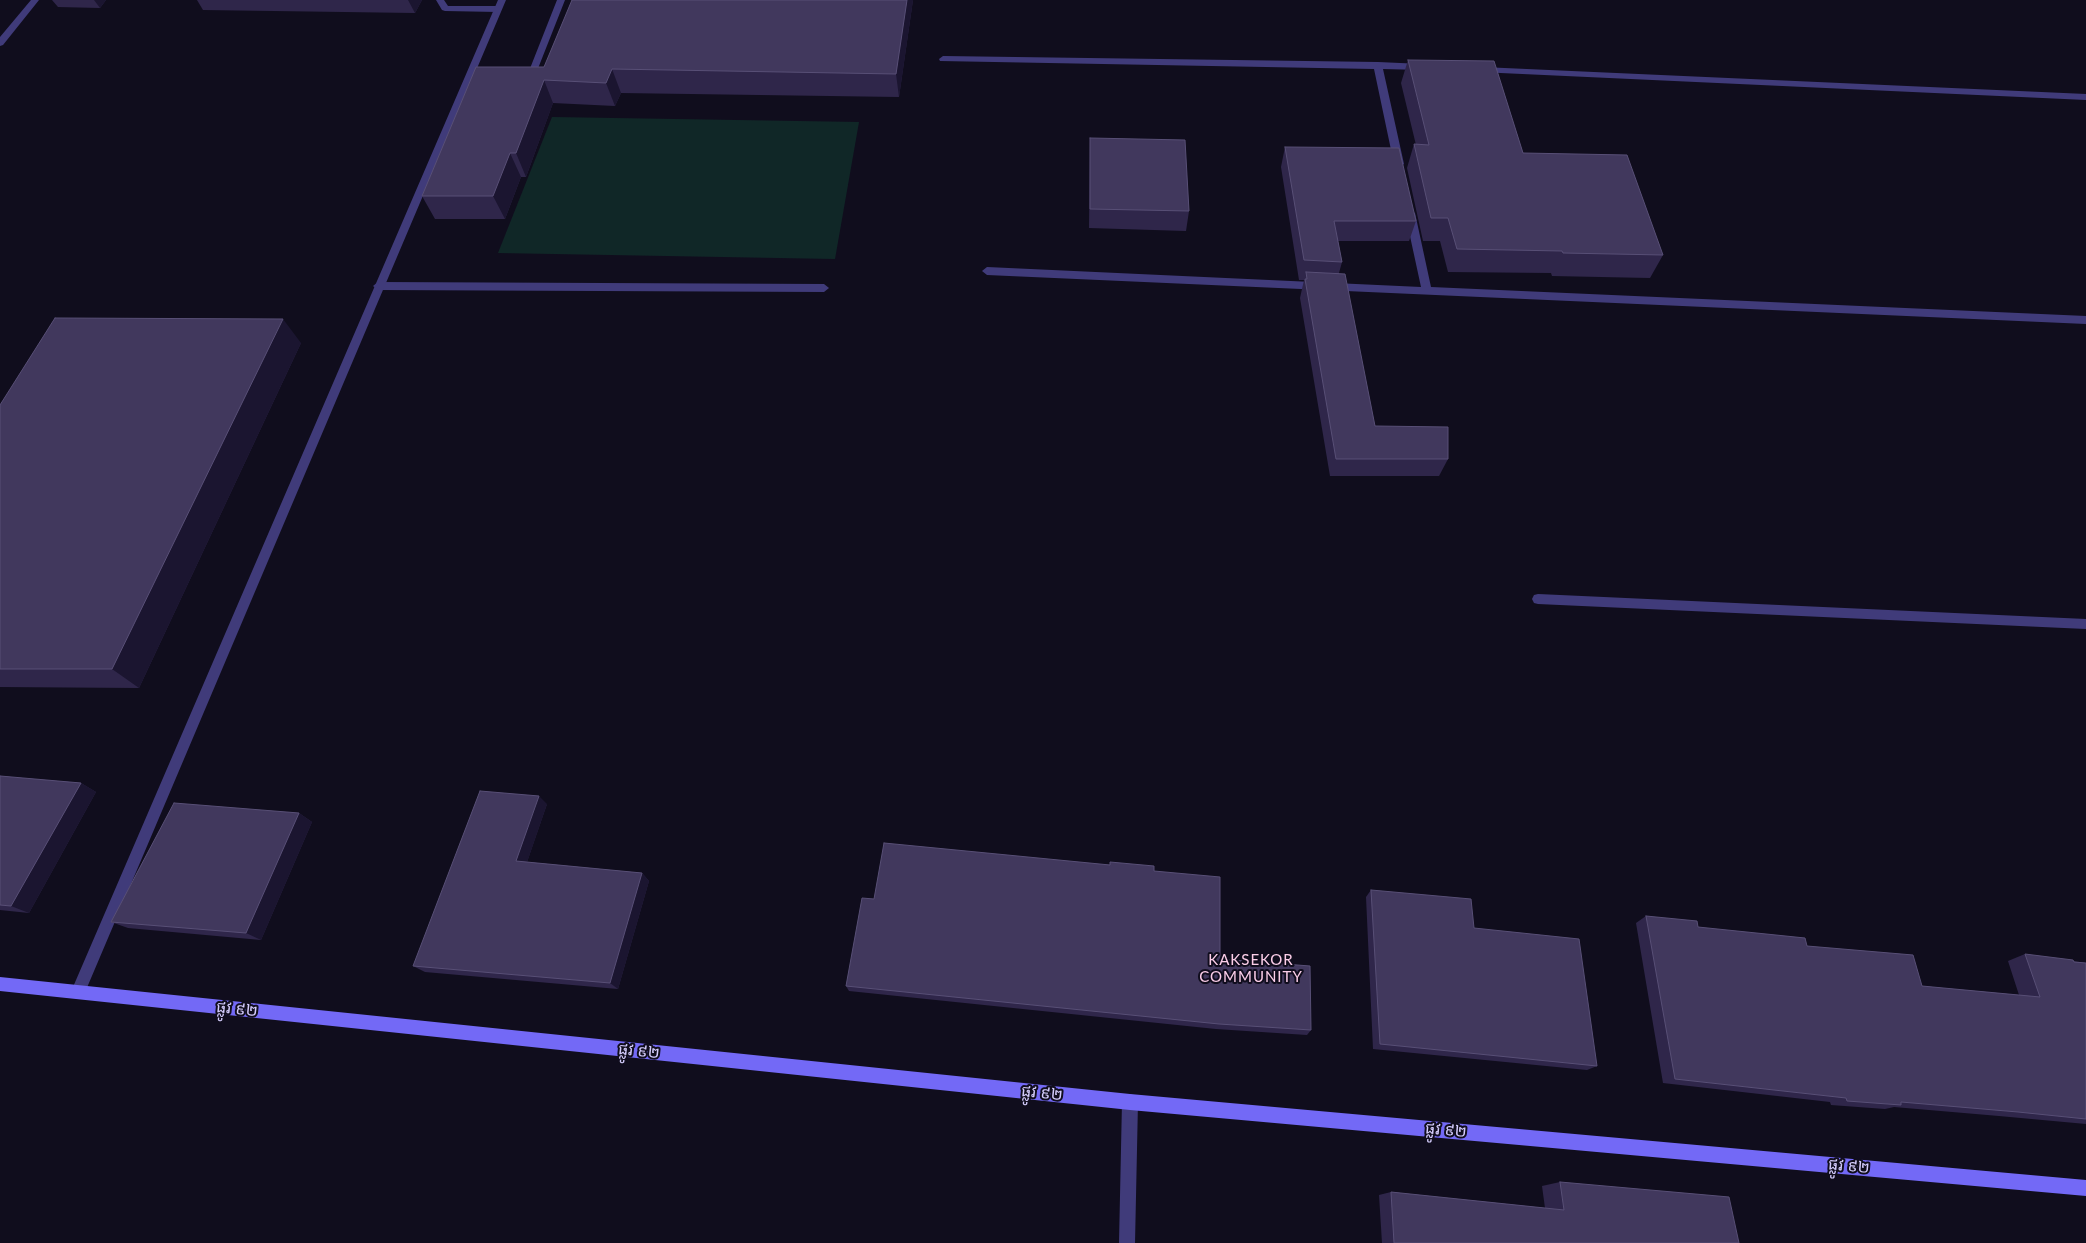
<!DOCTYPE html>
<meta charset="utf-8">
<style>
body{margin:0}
canvas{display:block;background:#100d1d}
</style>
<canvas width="2086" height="1243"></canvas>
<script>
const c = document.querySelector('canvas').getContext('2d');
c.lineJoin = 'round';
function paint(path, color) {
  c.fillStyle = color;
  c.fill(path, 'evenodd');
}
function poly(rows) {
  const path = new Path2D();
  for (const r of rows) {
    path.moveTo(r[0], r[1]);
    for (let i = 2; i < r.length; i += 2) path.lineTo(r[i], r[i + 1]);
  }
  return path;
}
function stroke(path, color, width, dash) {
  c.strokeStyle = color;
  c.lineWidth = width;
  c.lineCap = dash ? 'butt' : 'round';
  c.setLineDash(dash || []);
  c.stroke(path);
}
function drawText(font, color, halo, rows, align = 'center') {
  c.font = font + ' Lato,"Noto Sans Khmer",sans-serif';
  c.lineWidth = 4;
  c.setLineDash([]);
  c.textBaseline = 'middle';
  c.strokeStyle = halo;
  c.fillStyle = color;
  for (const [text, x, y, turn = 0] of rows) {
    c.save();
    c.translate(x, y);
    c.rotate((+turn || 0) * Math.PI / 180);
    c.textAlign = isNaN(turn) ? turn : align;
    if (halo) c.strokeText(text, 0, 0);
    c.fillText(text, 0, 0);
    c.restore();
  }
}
const green = poly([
 [552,117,859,122,835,259,498,253]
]);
const service = poly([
 [436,0,444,0,448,6,498,6,502,9,498,12,445,11,442,10,436,0],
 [557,0,565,0,537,71,530,73,529,71,557,0],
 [378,282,824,284,829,288,824,292,378,290,373,286,378,282],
 [1538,594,2086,619,2086,629,1538,604,1534,603,1532,599,1534,595,1538,594]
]);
const minor = poly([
 [31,0,39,0,3,45,0,46,0,37,31,0],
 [498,0,506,0,83,997,78,999,73,997,71,992,73,987,498,0],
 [943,56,1378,62,1422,64,1426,67,1422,70,1383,69,1404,164,1399,167,1394,164,1374,69,940,61,939,59,943,56],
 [1482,67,2086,94,2086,100,1479,72,1478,70,1482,67],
 [1410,210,1415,213,1431,287,2086,316,2086,324,987,275,982,271,987,267,1421,287,1405,213,1410,210],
 [1130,1094,1136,1096,1138,1102,1135,1243,1119,1243,1122,1102,1124,1096,1130,1094]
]);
const secondary = poly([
 [0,977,1130,1094,2086,1180,2086,1196,1130,1110,0,991,0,977]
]);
const wall = poly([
 [52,0,106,0,100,8,58,7],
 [197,0,422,0,415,13,203,10],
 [913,0,899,97,621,93,615,106,553,103,526,177,521,177,505,219,435,219,422,196,544,67],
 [1408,60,1523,153,1663,255,1650,278,1552,276,1551,273,1448,272,1440,241,1423,241,1407,168,1414,144,1416,145,1401,83],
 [1090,138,1189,211,1186,231,1089,228],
 [1285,147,1416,221,1409,241,1338,241,1342,262,1339,273,1375,426,1448,459,1439,476,1330,476,1300,298,1304,280,1299,280,1281,167],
 [301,343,139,688,0,687,0,405],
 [0,776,81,783,96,792,29,913,0,910],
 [547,804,527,862,642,873,649,881,618,989,425,972,413,966],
 [299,813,312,822,261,940,128,928,111,922],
 [1154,871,1220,959,1311,1030,1307,1035,1216,1029,849,991,846,986],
 [1371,890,1474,928,1597,1066,1587,1070,1373,1049,1366,897],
 [1646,916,1698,927,1807,946,1922,986,2019,995,2008,961,2025,954,2086,963,2086,1124,1999,1116,1894,1107,1885,1109,1831,1105,1830,1102,1663,1083,1636,923],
 [1560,1182,1739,1243,1382,1243,1379,1195,1391,1192,1545,1208,1542,1186]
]);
const shadedWall = poly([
 [94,0,106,0,100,8],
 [408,0,422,0,415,13],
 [907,0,913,0,899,97,896,74],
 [612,69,621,93,615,106,606,83],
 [544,80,553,103,526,177,516,153],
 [510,153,521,177,505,219,493,196],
 [283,319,301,343,139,688,112,669],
 [81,783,96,792,29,913,11,906],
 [539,796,547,804,525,868,516,861],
 [299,813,312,822,261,940,246,933],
 [642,873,649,881,618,989,610,983]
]);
const building = poly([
 [572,0,907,0,896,74,612,69,606,83,544,80,516,153,510,153,493,196,422,196,476,67,544,67,572,0],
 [1408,60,1494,61,1523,153,1627,155,1663,255,1563,253,1562,251,1457,249,1448,218,1431,218,1414,144,1429,145,1408,60],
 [1090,138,1185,140,1189,211,1090,209,1090,138],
 [1285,147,1399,148,1416,221,1334,221,1342,262,1304,260,1285,147],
 [1306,272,1345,274,1375,426,1448,427,1448,459,1336,459,1305,279,1307,279,1306,272],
 [55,318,283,319,112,669,0,669,0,405,55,318],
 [0,776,81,783,11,906,0,905,0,776],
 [480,791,539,796,516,861,642,873,610,983,413,966,480,791],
 [174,803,299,813,246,933,111,922,174,803],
 [884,843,1110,865,1110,862,1154,866,1154,871,1220,877,1220,959,1310,966,1311,1030,1219,1024,846,986,862,898,874,899,884,843],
 [1371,890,1471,899,1474,928,1579,939,1597,1066,1380,1044,1371,890],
 [1646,916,1697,921,1698,927,1805,938,1807,946,1913,955,1922,986,2040,997,2025,954,2073,960,2074,962,2086,963,2086,1119,2018,1112,1901,1102,1901,1105,1847,1101,1846,1098,1675,1079,1646,916],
 [1560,1182,1729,1197,1739,1243,1394,1243,1391,1192,1564,1210,1560,1182]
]);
const neighbourhoodNames = [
 ["KAKSEKOR",1251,960],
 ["COMMUNITY",1251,977]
];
const nearStreetnames = [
 ["ផ្លូវ ៩២",237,1009,6],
 ["ផ្លូវ ៩២",639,1051,6],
 ["ផ្លូវ ៩២",1042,1093,6],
 ["ផ្លូវ ៩២",1446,1130,5],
 ["ផ្លូវ ៩២",1849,1166,5]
];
paint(green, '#102727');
paint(service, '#403b7a');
paint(minor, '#403b7a');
paint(secondary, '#7369f6');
paint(wall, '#2f264a');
paint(shadedWall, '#1b1530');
paint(building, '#41385d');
stroke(building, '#584f76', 1);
c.letterSpacing = '1px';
drawText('15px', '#fccee9', '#100d1d', neighbourhoodNames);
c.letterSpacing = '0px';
drawText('16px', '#d4ccfc', '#100d1d', nearStreetnames);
</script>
